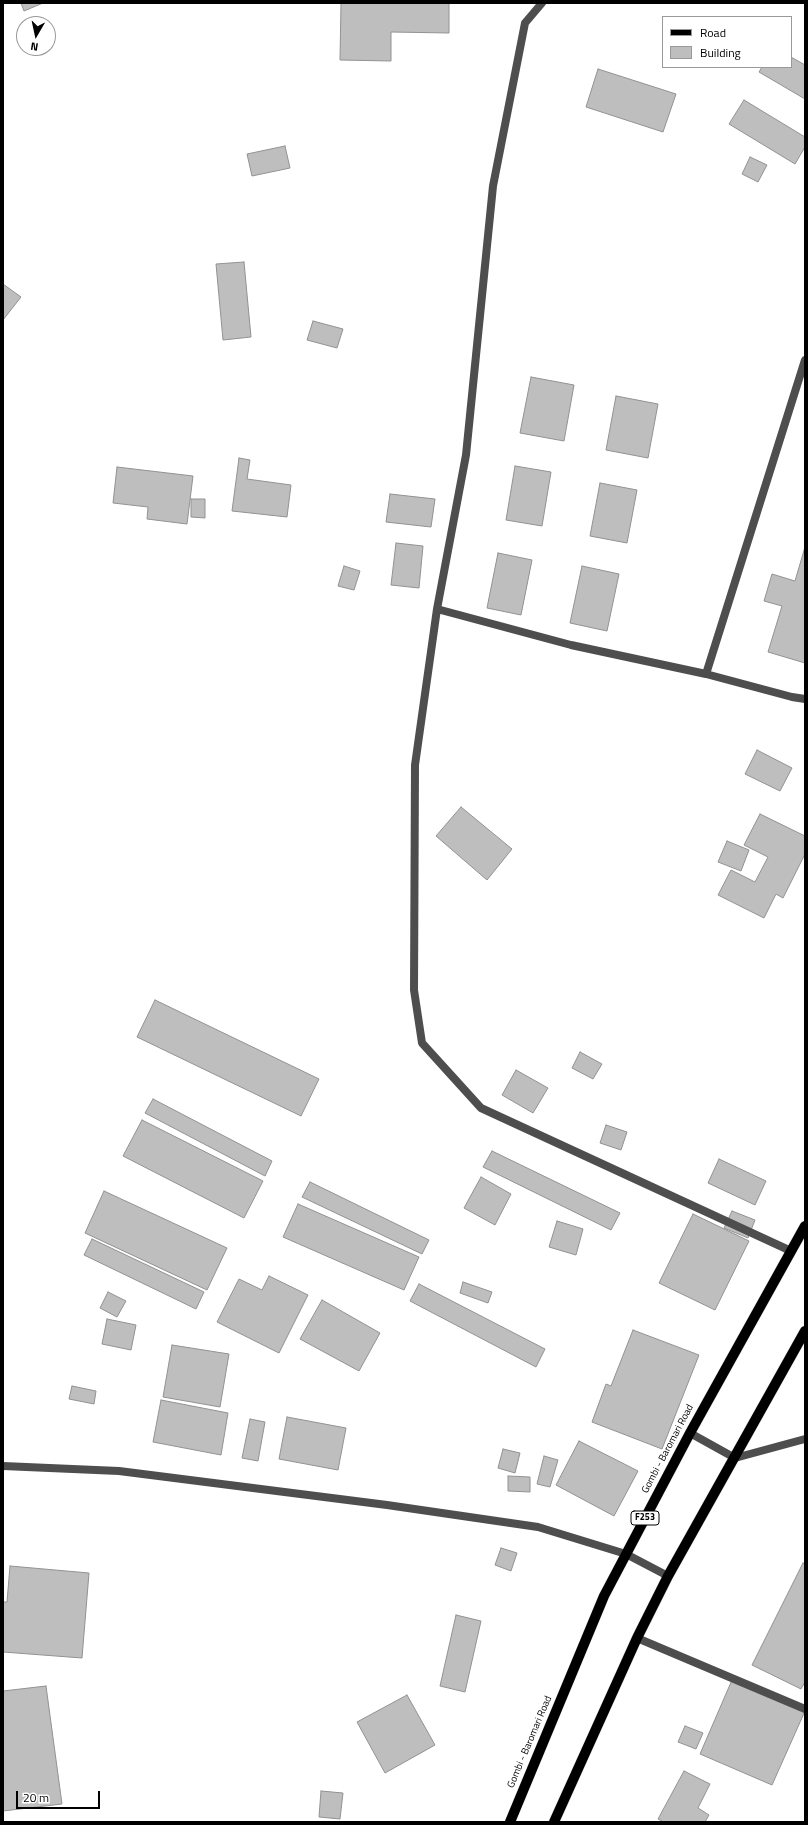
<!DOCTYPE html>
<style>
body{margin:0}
#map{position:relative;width:808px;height:1825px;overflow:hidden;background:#fff;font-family:"Titillium Web",sans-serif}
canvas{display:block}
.frame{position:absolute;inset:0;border:4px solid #000;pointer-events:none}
.legend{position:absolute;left:662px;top:16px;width:130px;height:52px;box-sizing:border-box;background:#fff;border:1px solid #999;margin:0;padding:5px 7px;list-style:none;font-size:12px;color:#000}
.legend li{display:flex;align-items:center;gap:8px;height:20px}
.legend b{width:20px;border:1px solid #999}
.north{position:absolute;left:16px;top:16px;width:40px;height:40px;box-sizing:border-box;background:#fff;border:1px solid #999;border-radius:50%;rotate:189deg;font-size:11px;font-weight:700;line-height:16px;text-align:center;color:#000}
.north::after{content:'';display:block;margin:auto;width:14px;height:18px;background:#000;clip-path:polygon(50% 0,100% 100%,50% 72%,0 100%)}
.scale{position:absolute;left:16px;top:1791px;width:84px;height:18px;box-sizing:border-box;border:2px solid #000;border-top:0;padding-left:5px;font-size:12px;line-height:14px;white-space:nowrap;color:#000;-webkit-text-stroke:3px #fff;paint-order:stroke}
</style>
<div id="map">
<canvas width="808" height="1825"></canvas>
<div class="frame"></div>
<ul class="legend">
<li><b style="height:5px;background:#000"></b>Road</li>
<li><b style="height:11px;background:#bebebe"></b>Building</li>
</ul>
<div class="north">N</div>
<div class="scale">20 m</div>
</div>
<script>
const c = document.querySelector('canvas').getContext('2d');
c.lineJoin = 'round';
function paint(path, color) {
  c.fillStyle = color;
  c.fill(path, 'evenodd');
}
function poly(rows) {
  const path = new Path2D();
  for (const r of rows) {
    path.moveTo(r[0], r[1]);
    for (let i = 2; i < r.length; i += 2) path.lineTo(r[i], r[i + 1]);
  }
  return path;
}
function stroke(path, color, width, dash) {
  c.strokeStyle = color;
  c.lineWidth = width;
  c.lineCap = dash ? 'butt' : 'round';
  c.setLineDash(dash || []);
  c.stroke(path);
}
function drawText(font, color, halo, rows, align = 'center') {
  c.font = font + ' "Titillium Web",sans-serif';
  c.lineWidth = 4;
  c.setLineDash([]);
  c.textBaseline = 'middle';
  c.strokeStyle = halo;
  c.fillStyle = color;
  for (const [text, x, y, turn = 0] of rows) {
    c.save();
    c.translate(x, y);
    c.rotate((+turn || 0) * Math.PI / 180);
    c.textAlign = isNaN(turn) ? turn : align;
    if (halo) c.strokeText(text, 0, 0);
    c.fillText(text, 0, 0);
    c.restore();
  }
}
const building = poly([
 [21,3,43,3,24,11,21,3],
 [341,3,449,3,449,33,391,32,391,61,340,60,341,3],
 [791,57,805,65,805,99,759,72,762,67,791,67,791,57],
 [598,69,676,94,663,132,586,107,598,69],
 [744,100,805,137,805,147,795,164,729,124,744,100],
 [285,146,290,168,252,176,247,154,285,146],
 [750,157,767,165,758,182,742,174,750,157],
 [244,262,251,337,223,340,216,264,244,262],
 [3,284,21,297,3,320,3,284],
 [313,321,343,329,337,348,307,340,313,321],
 [531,377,574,385,564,441,520,433,531,377],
 [616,396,658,404,648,458,606,450,616,396],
 [239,458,250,460,247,479,291,485,287,517,232,511,239,458],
 [515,466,551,472,542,526,506,520,515,466],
 [117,467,193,476,187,524,147,519,148,507,113,503,117,467],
 [600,483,637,490,627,543,590,536,600,483],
 [390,494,435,499,431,527,386,522,390,494],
 [191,499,205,499,205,518,191,517,191,499],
 [396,543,423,546,419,588,391,585,396,543],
 [805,547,805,663,768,652,782,606,764,601,772,574,795,581,805,547],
 [498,553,532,560,521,615,487,608,498,553],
 [344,566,360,571,354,590,338,586,344,566],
 [582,566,619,574,607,631,570,623,582,566],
 [757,750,792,768,780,791,745,774,757,750],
 [461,807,512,849,487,880,436,836,461,807],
 [760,814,805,836,805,854,783,898,776,894,764,918,718,895,731,870,755,882,768,857,744,845,760,814],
 [727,841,749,850,741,871,718,862,727,841],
 [155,1000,319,1079,301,1116,137,1037,155,1000],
 [580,1052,602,1064,593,1079,572,1068,580,1052],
 [516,1070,548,1088,533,1113,502,1095,516,1070],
 [153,1099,272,1161,265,1176,145,1113,153,1099],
 [142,1120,263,1181,244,1218,123,1156,142,1120],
 [606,1125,627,1132,621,1150,600,1143,606,1125],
 [492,1151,620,1213,611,1230,483,1167,492,1151],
 [719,1159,766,1181,755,1205,708,1183,719,1159],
 [481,1177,511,1194,495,1225,464,1208,481,1177],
 [310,1182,429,1240,422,1254,302,1197,310,1182],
 [104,1191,227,1248,207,1290,85,1233,104,1191],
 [298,1204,419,1257,404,1290,283,1237,298,1204],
 [732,1211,755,1220,748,1238,724,1228,732,1211],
 [693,1214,749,1241,715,1310,659,1283,693,1214],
 [557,1221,583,1229,576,1255,549,1247,557,1221],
 [92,1239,204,1292,196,1309,84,1255,92,1239],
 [269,1276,308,1295,279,1353,217,1322,239,1279,262,1290,269,1276],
 [463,1282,492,1292,488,1303,460,1293,463,1282],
 [419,1284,545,1349,536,1367,410,1301,419,1284],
 [108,1292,126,1301,117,1317,100,1308,108,1292],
 [322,1300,380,1333,359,1371,300,1339,322,1300],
 [107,1319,136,1325,131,1350,102,1344,107,1319],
 [633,1330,699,1355,662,1449,592,1422,606,1384,611,1386,633,1330],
 [172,1345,229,1354,220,1407,163,1397,172,1345],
 [72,1386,96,1391,94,1404,69,1399,72,1386],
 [161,1400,228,1413,221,1455,153,1442,161,1400],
 [287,1417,346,1428,338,1470,279,1459,287,1417],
 [250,1419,265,1422,258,1461,242,1458,250,1419],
 [579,1441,638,1471,614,1516,556,1485,579,1441],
 [503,1449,520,1453,515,1473,498,1468,503,1449],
 [544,1456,558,1460,550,1487,537,1484,544,1456],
 [508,1476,530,1477,530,1492,508,1491,508,1476],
 [501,1548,517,1553,511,1571,495,1565,501,1548],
 [803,1563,805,1564,805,1682,801,1689,752,1665,803,1563],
 [10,1566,89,1573,82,1658,3,1652,3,1602,7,1602,10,1566],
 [456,1615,481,1621,465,1692,440,1686,456,1615],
 [732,1680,805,1711,772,1785,700,1754,732,1680],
 [46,1686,62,1804,3,1811,3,1691,46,1686],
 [407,1695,435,1745,385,1773,357,1722,407,1695],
 [685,1726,703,1733,696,1749,678,1742,685,1726],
 [684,1771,710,1784,698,1808,709,1815,705,1822,664,1822,658,1819,684,1771],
 [321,1791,343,1793,340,1819,319,1817,321,1791]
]);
const service = poly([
 [637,1638,805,1709]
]);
const minor = poly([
 [542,3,525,23,493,186,466,455,437,609,415,765,414,990,422,1043,481,1108,791,1251],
 [437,609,571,645,706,674,792,697,805,699],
 [706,674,805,360],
 [690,1433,735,1458,805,1439],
 [3,1466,119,1471,387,1505,538,1527,626,1554,668,1576]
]);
const primary = poly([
 [510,1822,604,1596,690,1433,805,1226],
 [554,1822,637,1638,668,1576,805,1331]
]);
const shields = [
 [645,1518,28]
];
const shieldNames = [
 ["F253",645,1518]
];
const streetNames = [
 ["Gombi - Baromari Road",668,1449,-62],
 ["Gombi - Baromari Road",530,1742,-67]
];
paint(building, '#bebebe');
stroke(building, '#929292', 1);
stroke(primary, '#dbdbdb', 11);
stroke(service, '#4e4e4e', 8);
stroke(minor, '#4e4e4e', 8);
stroke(primary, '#000', 10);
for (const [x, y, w] of shields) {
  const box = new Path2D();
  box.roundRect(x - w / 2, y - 7, w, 14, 3);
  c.fillStyle = '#fff';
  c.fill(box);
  stroke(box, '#000', 1);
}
drawText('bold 9px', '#000', null, shieldNames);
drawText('10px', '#000', '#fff', streetNames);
</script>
